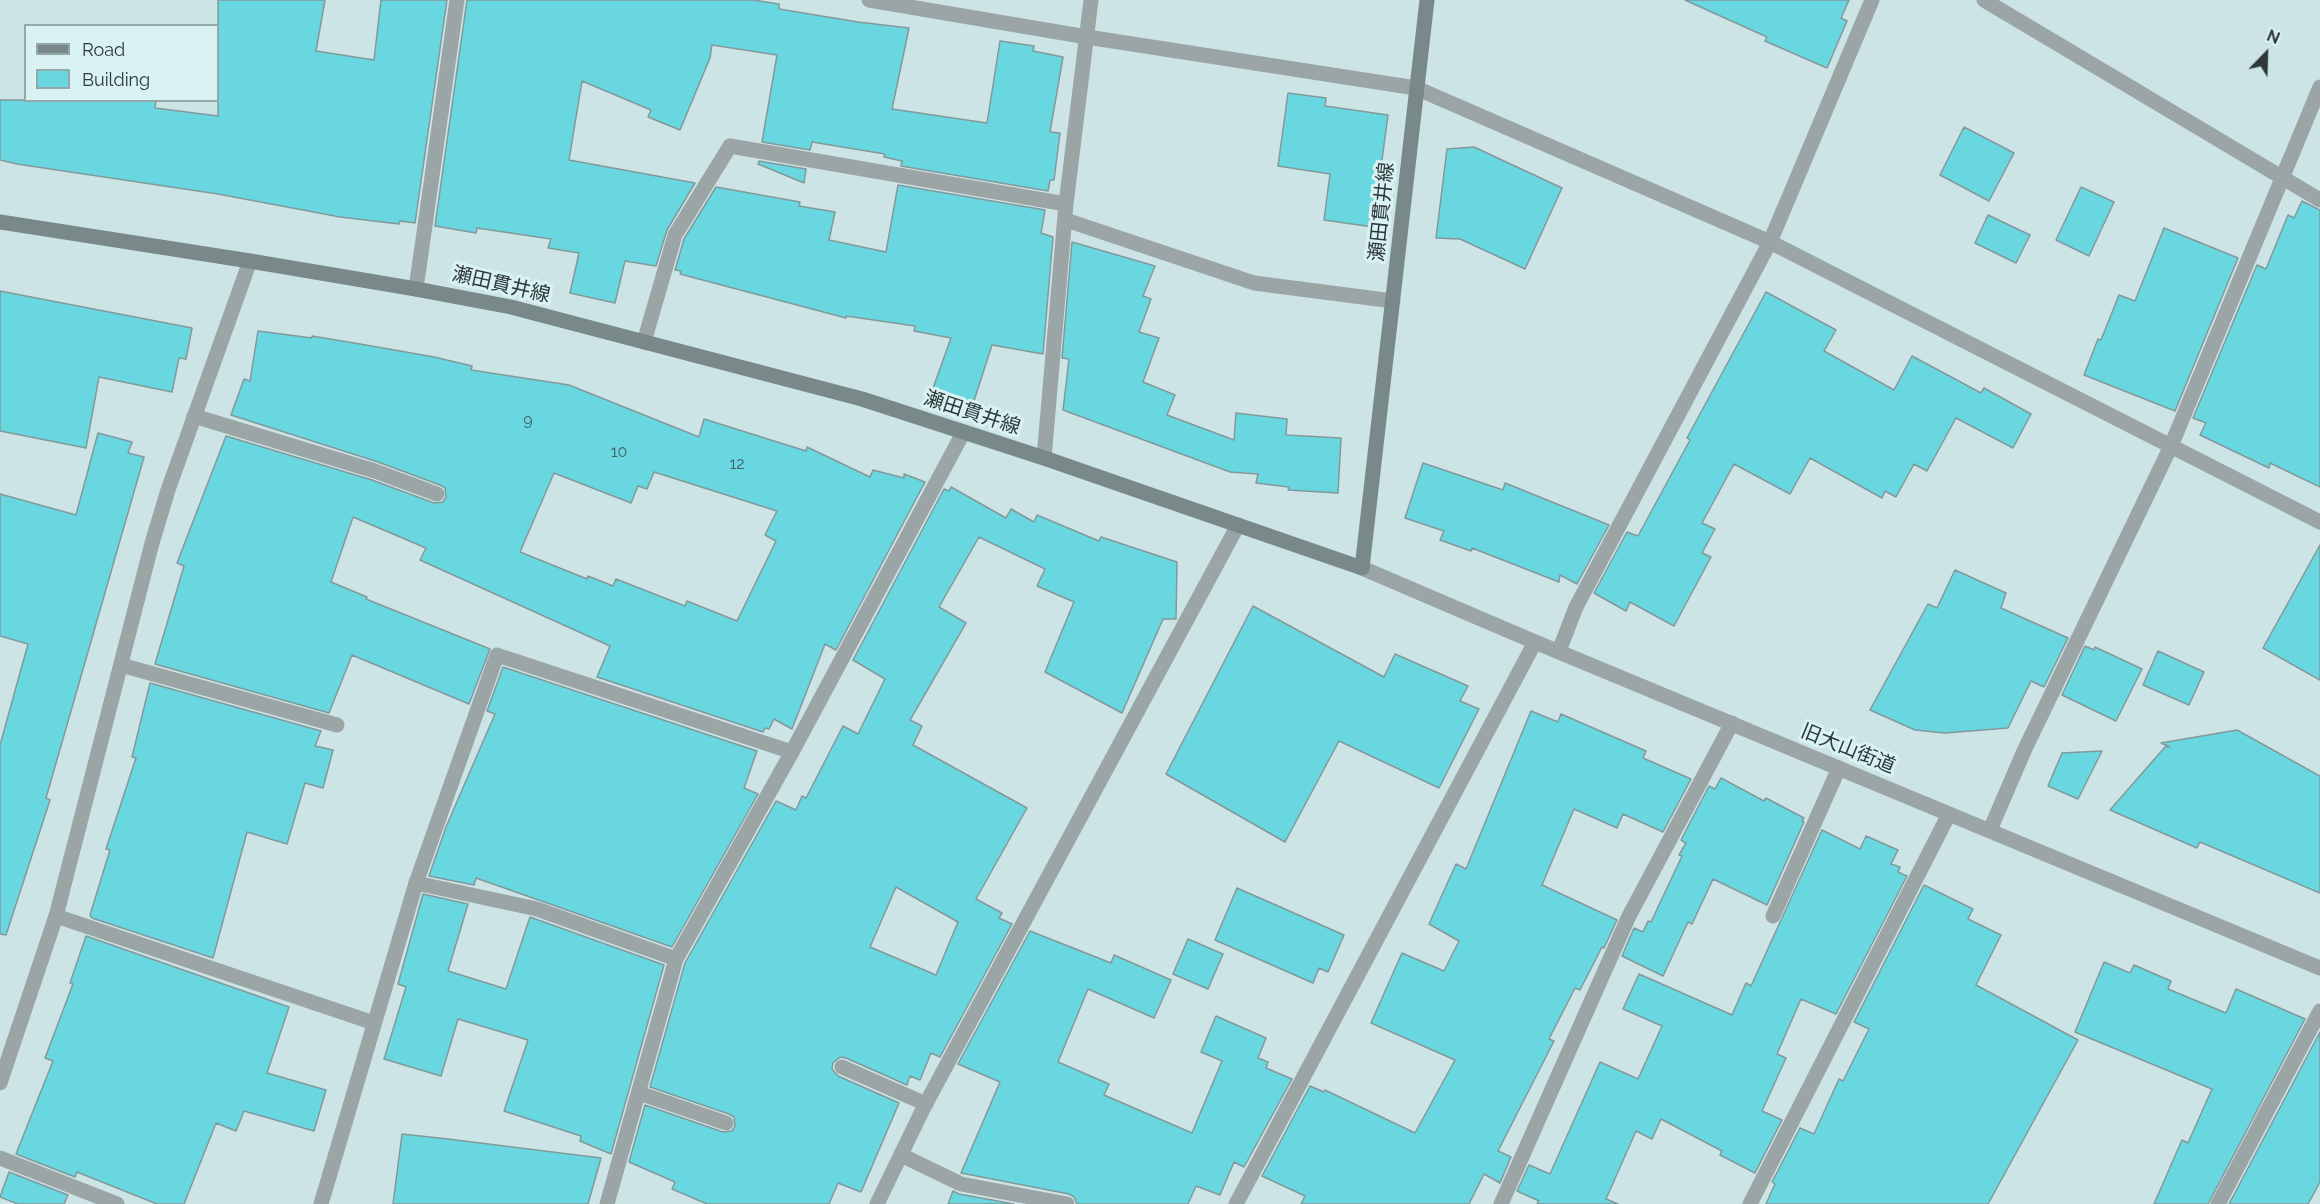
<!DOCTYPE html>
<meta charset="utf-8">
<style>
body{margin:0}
#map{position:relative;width:2320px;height:1204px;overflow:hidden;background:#cce4e6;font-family:Raleway,sans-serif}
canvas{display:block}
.legend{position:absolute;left:24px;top:24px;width:195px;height:78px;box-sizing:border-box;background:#d9f2f4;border:2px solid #95a8a9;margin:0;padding:8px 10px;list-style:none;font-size:18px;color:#2f3939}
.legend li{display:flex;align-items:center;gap:12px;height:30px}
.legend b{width:30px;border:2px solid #95a8a9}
.north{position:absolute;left:2236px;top:24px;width:60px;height:60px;-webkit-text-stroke:4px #d9f2f4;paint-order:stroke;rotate:23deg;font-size:16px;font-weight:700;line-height:24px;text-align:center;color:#2f3939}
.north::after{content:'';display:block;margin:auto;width:21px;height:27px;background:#2f3939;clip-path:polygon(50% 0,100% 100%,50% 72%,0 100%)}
</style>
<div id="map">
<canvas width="2320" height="1204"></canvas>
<ul class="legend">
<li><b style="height:8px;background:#79898a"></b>Road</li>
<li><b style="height:16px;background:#69d7e0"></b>Building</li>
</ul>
<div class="north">N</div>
</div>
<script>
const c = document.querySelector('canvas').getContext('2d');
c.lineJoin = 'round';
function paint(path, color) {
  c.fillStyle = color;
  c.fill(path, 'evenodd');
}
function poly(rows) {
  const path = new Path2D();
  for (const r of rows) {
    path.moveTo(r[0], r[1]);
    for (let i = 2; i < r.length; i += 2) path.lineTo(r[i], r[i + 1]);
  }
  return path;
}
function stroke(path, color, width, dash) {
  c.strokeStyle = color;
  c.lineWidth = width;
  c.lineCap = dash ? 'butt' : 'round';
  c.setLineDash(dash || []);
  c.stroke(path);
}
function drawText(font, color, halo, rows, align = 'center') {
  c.font = font + ' Raleway,"Noto Sans JP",sans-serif';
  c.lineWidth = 6;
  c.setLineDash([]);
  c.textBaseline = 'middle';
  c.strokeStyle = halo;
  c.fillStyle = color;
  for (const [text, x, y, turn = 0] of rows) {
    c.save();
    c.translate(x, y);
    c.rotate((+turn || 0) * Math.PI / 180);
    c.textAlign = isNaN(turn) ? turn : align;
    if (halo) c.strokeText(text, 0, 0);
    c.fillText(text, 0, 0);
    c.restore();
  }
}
const building = poly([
 [218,0,325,0,316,51,374,60,381,0,447,0,415,223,400,221,399,224,340,217,218,194,17,164,0,160,0,100,156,100,155,108,218,116,218,0],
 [467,0,753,0,779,4,779,9,858,22,909,28,892,109,987,123,1000,41,1034,46,1033,51,1063,57,1050,132,1060,133,1054,180,1050,180,1048,191,901,166,902,161,884,157,885,154,812,142,810,150,762,142,777,55,712,45,710,58,680,130,648,117,651,110,582,81,569,160,695,183,667,230,656,266,625,261,615,303,570,293,579,253,548,248,551,239,477,228,476,233,435,226,467,0],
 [1685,0,1849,0,1841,18,1847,21,1827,68,1765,41,1767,37,1685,0],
 [1288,93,1326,98,1325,106,1388,115,1373,227,1324,220,1330,174,1278,166,1288,93],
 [1964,127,2014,153,1989,201,1940,175,1964,127],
 [1474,147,1562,188,1525,269,1460,239,1436,238,1447,149,1474,147],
 [759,161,806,169,804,183,758,164,759,161],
 [898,185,1045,210,1041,233,1053,237,1043,354,992,345,973,404,932,391,951,338,914,331,915,326,846,316,846,318,680,274,681,271,675,270,684,239,716,187,800,202,799,206,835,212,829,240,886,252,898,185],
 [2081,187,2114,202,2089,256,2056,240,2081,187],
 [2302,201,2320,210,2320,487,2270,463,2269,468,2200,435,2206,423,2193,418,2257,265,2266,269,2288,215,2294,218,2302,201],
 [1988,215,2030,235,2016,263,1975,243,1988,215],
 [2164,228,2238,258,2175,411,2084,375,2098,339,2101,340,2119,295,2135,301,2164,228],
 [1072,242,1155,266,1143,296,1151,299,1139,332,1159,338,1143,382,1175,395,1167,415,1234,440,1236,413,1287,419,1286,435,1341,438,1338,493,1288,490,1289,487,1256,483,1258,474,1230,472,1063,410,1069,359,1062,358,1072,242],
 [0,291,192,328,186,359,179,358,172,392,99,377,86,448,0,431,0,291],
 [1766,292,1836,330,1824,351,1894,390,1912,356,1981,393,1984,388,2031,414,2013,448,1956,418,1927,471,1914,464,1896,497,1885,491,1882,498,1810,458,1790,494,1734,464,1702,523,1715,529,1702,553,1711,557,1674,626,1630,602,1626,611,1594,593,1627,532,1638,536,1690,440,1687,438,1766,292],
 [258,331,312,338,312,336,366,345,434,357,472,366,471,370,569,385,699,437,704,419,806,451,807,447,870,477,873,470,904,478,904,474,925,482,836,650,825,644,792,729,774,719,769,729,765,728,763,732,597,677,610,646,420,560,426,548,353,517,331,582,367,597,366,599,490,649,469,704,352,655,329,713,155,664,184,566,177,563,226,436,372,480,434,503,443,502,446,497,445,488,440,485,378,462,231,415,244,379,250,381,258,331],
 [654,472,777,511,765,535,776,541,737,621,687,601,685,606,616,579,613,586,588,576,587,579,520,552,554,473,631,503,638,486,647,489,654,472],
 [98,433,132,442,128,453,144,457,46,798,50,800,6,935,0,934,0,745,28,644,0,636,0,494,76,515,98,433],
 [1423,463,1503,490,1505,483,1609,525,1577,584,1560,575,1559,582,1472,548,1471,551,1440,540,1444,531,1405,518,1423,463],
 [951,487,1006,518,1011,509,1034,522,1037,515,1099,541,1101,537,1177,562,1176,619,1163,619,1122,713,1045,672,1074,602,1037,586,1045,569,979,537,939,607,966,623,910,720,922,726,913,745,1027,808,976,899,1002,913,999,918,1012,924,940,1057,931,1053,920,1080,910,1076,907,1085,846,1058,840,1057,833,1063,832,1069,838,1076,899,1103,861,1192,838,1183,829,1204,707,1204,672,1189,675,1182,629,1162,645,1105,723,1132,732,1131,735,1126,734,1117,729,1114,650,1087,685,963,776,801,796,810,802,796,806,798,843,726,858,734,885,679,853,660,944,489,949,491,951,487],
 [896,887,958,922,936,975,870,947,896,887],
 [2320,545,2320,680,2263,648,2320,545],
 [1955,570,2006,593,2001,608,2068,638,2044,687,2031,681,2008,728,1945,733,1915,730,1870,710,1928,604,1937,608,1955,570],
 [1253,606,1384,677,1395,654,1468,686,1460,701,1479,709,1439,788,1339,741,1285,842,1166,774,1253,606],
 [2085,646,2094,650,2095,647,2142,669,2116,721,2062,695,2085,646],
 [2158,651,2204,672,2189,705,2143,685,2158,651],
 [503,667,757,751,744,788,758,794,672,947,476,878,474,885,429,876,446,827,495,714,487,711,503,667],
 [150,683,321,731,315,746,333,750,323,788,305,783,287,844,247,832,213,958,92,918,90,915,110,850,106,849,136,758,132,757,150,683],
 [1531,711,1558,722,1561,714,1646,751,1643,758,1691,779,1663,832,1623,814,1617,828,1574,809,1542,885,1617,920,1604,948,1602,947,1580,990,1575,988,1549,1039,1554,1041,1498,1151,1511,1157,1500,1183,1484,1174,1469,1204,1301,1204,1305,1196,1262,1176,1310,1086,1324,1092,1325,1090,1415,1133,1455,1060,1371,1023,1402,953,1444,971,1459,941,1429,924,1456,864,1466,869,1531,711],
 [2237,730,2320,776,2320,893,2200,842,2197,848,2110,810,2165,747,2170,747,2161,743,2237,730],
 [2102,751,2078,799,2048,786,2062,753,2102,751],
 [1721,778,1764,801,1766,798,1804,818,1802,821,1804,822,1767,905,1713,879,1692,924,1688,922,1663,976,1622,956,1634,928,1643,932,1648,921,1651,922,1682,856,1679,855,1686,843,1681,840,1709,786,1715,789,1721,778],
 [1822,830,1860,849,1866,836,1898,850,1891,864,1900,867,1898,872,1907,876,1836,1014,1801,999,1777,1054,1786,1058,1762,1111,1782,1120,1755,1173,1720,1155,1722,1151,1661,1119,1652,1139,1636,1131,1606,1199,1618,1204,1537,1204,1539,1201,1517,1191,1529,1165,1550,1174,1600,1062,1638,1079,1662,1026,1623,1009,1639,974,1732,1015,1746,983,1751,986,1822,830],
 [1924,885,1973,909,1968,919,2001,935,1976,985,2078,1040,1988,1204,1766,1204,1775,1184,1772,1182,1800,1128,1814,1134,1839,1079,1843,1081,1869,1029,1854,1022,1924,885],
 [1237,888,1344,935,1328,972,1319,968,1313,983,1215,940,1237,888],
 [423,894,468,904,448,971,506,989,530,917,664,965,611,1154,580,1141,581,1136,504,1111,528,1040,458,1019,441,1076,384,1059,406,987,398,984,423,894],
 [1030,931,1111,963,1114,955,1171,980,1154,1018,1088,989,1058,1062,1109,1084,1104,1095,1192,1133,1222,1061,1201,1052,1216,1016,1266,1038,1258,1058,1268,1062,1266,1068,1292,1079,1244,1167,1234,1162,1220,1195,1196,1186,1188,1204,1077,1204,1074,1197,1069,1194,961,1173,1000,1082,958,1064,1030,931],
 [86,936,289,1007,267,1073,326,1090,314,1131,244,1111,236,1131,216,1123,184,1204,157,1204,77,1172,75,1177,16,1154,53,1061,45,1058,73,984,70,983,86,936],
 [1188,939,1223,954,1208,989,1173,974,1188,939],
 [2104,962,2130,973,2134,965,2171,981,2168,989,2226,1013,2236,989,2305,1019,2208,1204,2154,1204,2182,1140,2188,1143,2212,1089,2075,1032,2104,962],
 [2320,1032,2320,1182,2308,1204,2229,1204,2320,1032],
 [402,1134,448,1139,601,1158,588,1204,393,1204,402,1134],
 [9,1172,68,1195,64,1204,18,1204,0,1197,9,1172],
 [953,1191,959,1194,1014,1204,948,1204,953,1191]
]);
const service = poly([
 [1066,220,1254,283,1393,301],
 [194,416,375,471,437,494],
 [121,665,337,725],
 [416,883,537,909,676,959],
 [56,916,374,1023],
 [842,1067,926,1104],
 [639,1093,726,1123],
 [901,1155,961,1184,1067,1204],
 [0,1158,117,1204],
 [607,1204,676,959,792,752,963,433],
 [1501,1204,1629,916,1732,723],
 [2218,1204,2320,1011]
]);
const minor = poly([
 [869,0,1087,37,1416,88,1770,242,2320,522],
 [1984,0,2320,200],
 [416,289,457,0],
 [644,342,675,235,730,146,1066,204],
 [1044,458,1066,204,1091,0],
 [1559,651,1576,607,1770,242,1872,0],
 [1990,830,2024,751,2171,446,2320,87],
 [1773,916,1839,768],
 [321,1204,416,883,497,655,792,752],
 [877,1204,924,1107,1238,525],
 [1236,1204,1535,642],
 [1750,1204,1949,814]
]);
const tertiary = poly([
 [1362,568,1535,642,2320,968],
 [0,1083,56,916,152,543,168,490,250,261]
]);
const secondary = poly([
 [0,222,250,261,416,289,511,307,862,399,1044,458,1362,568,1427,0]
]);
const numberNames = [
 ["9",528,420],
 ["10",619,452],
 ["12",737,464]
];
const streetNames = [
 ["瀬田貫井線",1382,212,-84],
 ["瀬田貫井線",501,285,13],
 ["瀬田貫井線",972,413,18],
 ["旧大山街道",1848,749,22]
];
paint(building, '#69d7e0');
stroke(building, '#82999b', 1.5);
stroke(service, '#9ba5a6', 15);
stroke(minor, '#9ba5a6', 15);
stroke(tertiary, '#9ba5a6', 15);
stroke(secondary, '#79898a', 15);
drawText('16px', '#3e6063', null, numberNames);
drawText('20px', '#2f3939', '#d9f2f4', streetNames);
</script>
